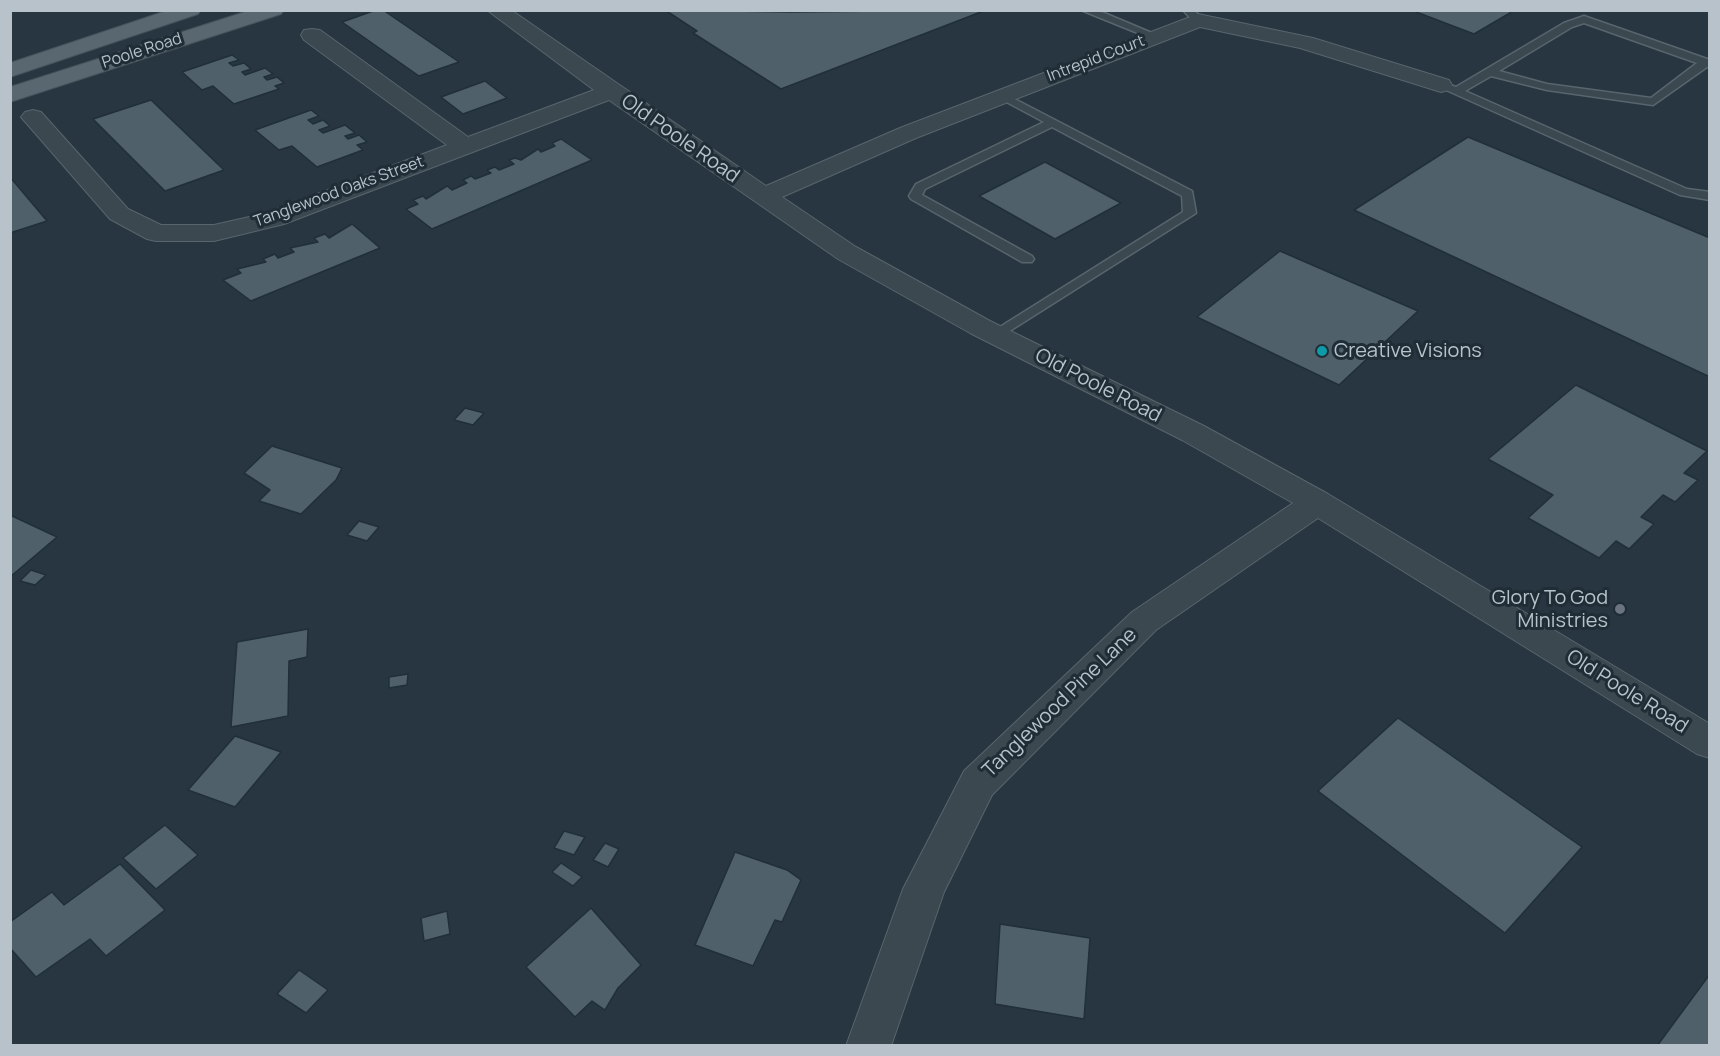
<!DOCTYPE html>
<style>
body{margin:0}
#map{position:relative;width:1720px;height:1056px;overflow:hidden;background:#273640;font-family:Manrope,sans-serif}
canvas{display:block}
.frame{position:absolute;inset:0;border:12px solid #b7c2cb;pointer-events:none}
</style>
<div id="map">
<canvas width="1720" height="1056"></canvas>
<div class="frame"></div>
</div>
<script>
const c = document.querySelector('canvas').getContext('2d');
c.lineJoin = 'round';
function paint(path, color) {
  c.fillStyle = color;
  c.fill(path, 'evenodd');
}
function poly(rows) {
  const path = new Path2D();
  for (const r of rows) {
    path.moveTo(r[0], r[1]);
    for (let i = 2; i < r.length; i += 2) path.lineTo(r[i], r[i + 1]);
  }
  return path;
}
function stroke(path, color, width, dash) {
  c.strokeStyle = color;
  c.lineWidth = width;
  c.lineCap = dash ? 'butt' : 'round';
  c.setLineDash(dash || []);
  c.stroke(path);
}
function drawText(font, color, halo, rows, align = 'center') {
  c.font = font + ' Manrope,sans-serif';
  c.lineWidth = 6;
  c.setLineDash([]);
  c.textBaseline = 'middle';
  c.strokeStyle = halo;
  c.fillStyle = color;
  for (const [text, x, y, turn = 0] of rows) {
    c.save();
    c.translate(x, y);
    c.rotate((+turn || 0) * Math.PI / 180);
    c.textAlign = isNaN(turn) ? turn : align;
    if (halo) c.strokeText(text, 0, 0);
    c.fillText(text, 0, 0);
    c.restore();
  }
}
const building = poly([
 [376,10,383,10,459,62,419,76,342,22,376,10],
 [665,10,791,12,986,10,781,89,693,33,697,31,665,10],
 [1411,10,1515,10,1474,34,1411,10],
 [232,55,239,60,229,63,233,66,244,63,251,69,242,72,245,75,265,68,273,74,264,77,267,80,277,77,284,83,275,86,279,89,234,104,213,86,202,90,182,72,232,55],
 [485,81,507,98,463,114,441,97,485,81],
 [151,100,224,170,165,191,93,119,151,100],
 [311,110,319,116,308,120,313,124,323,120,330,126,319,130,323,133,345,125,355,133,345,136,348,139,359,135,367,142,357,145,363,150,317,167,292,146,279,150,255,130,311,110],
 [1468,137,1710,238,1710,377,1354,210,1468,137],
 [561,139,592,160,432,229,406,209,418,204,413,200,423,196,426,199,447,186,452,190,467,183,463,180,471,176,475,179,491,173,487,170,495,167,499,170,514,164,509,160,515,158,521,160,538,149,541,152,555,146,552,143,561,139],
 [1045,162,1121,203,1055,239,979,196,1045,162],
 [10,177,47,221,10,233,10,177],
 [352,224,380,248,251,301,223,280,241,273,237,269,266,262,263,259,275,254,278,258,294,252,290,248,318,242,314,238,325,234,329,238,352,224],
 [1280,251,1418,311,1339,385,1197,317,1280,251],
 [1576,385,1707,451,1684,473,1698,480,1675,502,1663,495,1641,517,1654,524,1629,549,1616,541,1599,558,1528,518,1553,495,1488,459,1576,385],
 [465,408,484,413,473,425,454,420,465,408],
 [272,446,342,468,336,480,301,514,259,501,270,490,244,473,272,446],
 [10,515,57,537,10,577,10,515],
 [359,521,379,527,367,541,347,535,359,521],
 [31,570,46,575,35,585,20,581,31,570],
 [308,629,307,657,289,661,288,716,231,727,237,642,308,629],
 [408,674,407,685,389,688,389,677,408,674],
 [1398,718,1582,847,1505,933,1318,791,1398,718],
 [235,736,281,752,235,807,188,790,235,736],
 [165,825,198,855,156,889,123,858,165,825],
 [564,831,585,837,574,855,554,848,564,831],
 [605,843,619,849,608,867,593,860,605,843],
 [735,852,787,870,801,880,782,922,775,920,753,966,695,945,735,852],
 [561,863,582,877,573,886,552,872,561,863],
 [120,864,165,910,106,956,90,939,36,977,10,948,10,922,52,892,64,905,120,864],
 [591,908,641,965,618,988,605,1010,592,1001,575,1017,526,967,591,908],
 [447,911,450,934,424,941,421,918,447,911],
 [1000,924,1090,938,1084,1019,995,1004,1000,924],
 [299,970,328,990,306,1013,277,994,299,970],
 [1710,974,1710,1046,1657,1046,1710,974]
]);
const service = poly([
 [1081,10,1097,10,1159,36,1154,39,1150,38,1081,10],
 [1183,10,1194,10,1203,20,1194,22,1183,10],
 [1584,16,1710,60,1710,67,1707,67,1653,105,1547,90,1491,76,1465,91,1687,189,1710,192,1710,200,1680,195,1435,85,1441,82,1456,87,1564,23,1584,16],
 [1584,23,1697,63,1651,98,1547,84,1499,71,1572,27,1584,23],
 [1003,93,1192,191,1196,213,997,339,992,338,990,335,992,332,1183,212,1182,196,1052,127,925,189,922,195,1032,256,1034,259,1032,262,1022,262,911,199,909,196,916,184,1044,122,999,98,997,96,1003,93]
]);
const minor = poly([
 [487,10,511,10,766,186,900,128,1198,14,1313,38,1449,80,1452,85,1449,90,1441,92,1300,48,1200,27,916,138,782,197,856,247,990,321,1204,426,1328,494,1710,724,1710,758,1697,754,1318,518,1156,630,992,795,944,892,891,1046,846,1046,903,889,964,771,1132,612,1293,503,1182,440,970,333,838,259,609,100,284,224,214,241,156,241,147,239,110,219,21,117,25,112,33,110,41,112,128,209,161,225,214,225,267,213,447,145,304,40,301,35,304,30,312,29,320,30,468,137,594,90,487,10]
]);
const primary = poly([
 [169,10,201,10,198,14,10,77,10,63,169,10],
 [251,10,284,10,281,14,10,102,10,87,251,10]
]);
const markers = [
 [1322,351,6,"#0f9aa8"],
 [1620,609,6,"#6b7280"]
];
const farStreetnames = [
 ["Poole Road",142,51,-18],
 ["Intrepid Court",1096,59,-21],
 ["Tanglewood Oaks Street",339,192,-20]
];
const streetNames = [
 ["Old Poole Road",680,139,35],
 ["Old Poole Road",1098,386,27],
 ["Old Poole Road",1627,692,32],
 ["Tanglewood Pine Lane",1060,703,-44]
];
const poiNames = [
 ["Creative Visions",1334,351],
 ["Glory To God",1608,598,"right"],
 ["Ministries",1608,621,"right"]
];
paint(building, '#50606b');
stroke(building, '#212f38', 1.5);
stroke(service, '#58656e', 3);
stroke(minor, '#58656e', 2);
stroke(primary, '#445159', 2);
paint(service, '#3b4850');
paint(minor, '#3b4850');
paint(primary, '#596770');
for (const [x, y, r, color] of markers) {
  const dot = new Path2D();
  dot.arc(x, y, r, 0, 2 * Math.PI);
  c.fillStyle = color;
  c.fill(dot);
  stroke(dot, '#1f2d36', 2);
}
drawText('16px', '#b7c2cb', '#1f2d36', farStreetnames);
drawText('20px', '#b7c2cb', '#1f2d36', streetNames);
drawText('20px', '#b7c2cb', '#1f2d36', poiNames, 'left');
</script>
